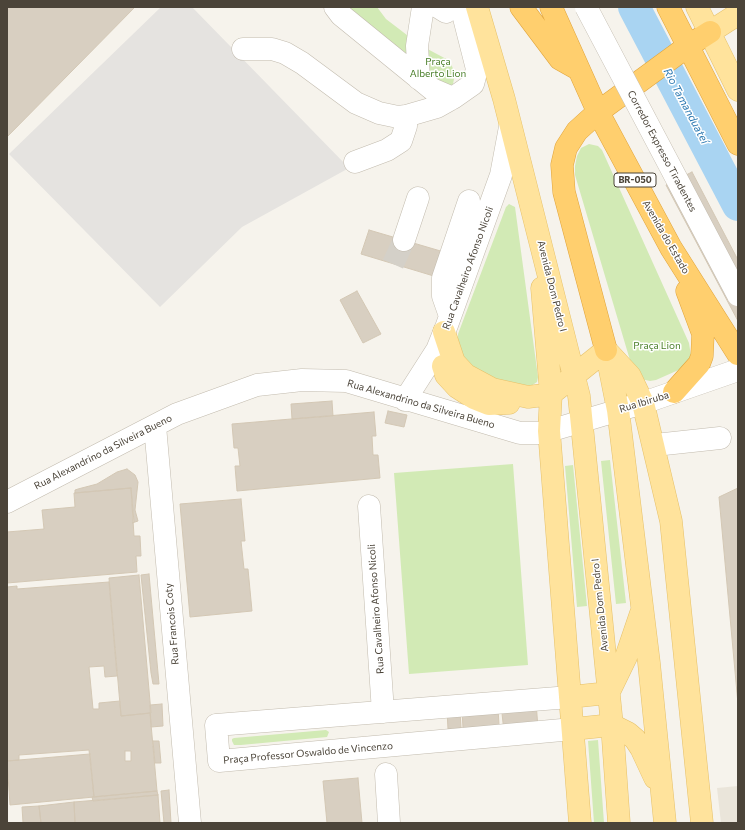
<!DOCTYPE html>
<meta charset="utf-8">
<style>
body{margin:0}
#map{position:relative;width:745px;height:830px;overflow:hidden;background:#f6f3ec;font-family:Commissioner,sans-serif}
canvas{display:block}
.frame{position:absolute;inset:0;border:8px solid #4b4439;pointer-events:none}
</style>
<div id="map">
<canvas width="745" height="830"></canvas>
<div class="frame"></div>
</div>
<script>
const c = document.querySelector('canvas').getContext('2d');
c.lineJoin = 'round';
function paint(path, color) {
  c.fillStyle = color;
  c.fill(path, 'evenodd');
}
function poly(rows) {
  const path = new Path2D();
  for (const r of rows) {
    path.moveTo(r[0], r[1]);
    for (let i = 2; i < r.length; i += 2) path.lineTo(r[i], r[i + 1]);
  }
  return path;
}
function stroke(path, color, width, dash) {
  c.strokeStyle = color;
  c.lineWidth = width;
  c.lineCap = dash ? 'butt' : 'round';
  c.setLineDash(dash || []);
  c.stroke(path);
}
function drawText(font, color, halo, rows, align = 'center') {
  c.font = font + ' Commissioner,sans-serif';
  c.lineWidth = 3;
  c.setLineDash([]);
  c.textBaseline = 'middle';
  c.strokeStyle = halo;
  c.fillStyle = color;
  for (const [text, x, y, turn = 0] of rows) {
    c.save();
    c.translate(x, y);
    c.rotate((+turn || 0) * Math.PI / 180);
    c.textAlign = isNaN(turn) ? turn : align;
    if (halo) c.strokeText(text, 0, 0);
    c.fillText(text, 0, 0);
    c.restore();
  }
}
const residential = poly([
 [738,786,738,823,721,823,717,788]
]);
const green = poly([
 [344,7,377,7,386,19,420,45,450,61,455,74,453,84,449,87,421,73],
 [589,144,598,146,602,150,689,343,691,356,683,368,656,380,650,381,641,379,632,367,575,175,575,166,577,156,581,148],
 [509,204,515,207,538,377,537,382,528,388,520,388,471,371,458,348,458,334,506,207],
 [610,460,626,603,616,604,601,461],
 [513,464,528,665,409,674,394,473],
 [573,465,587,606,577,607,565,466],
 [326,730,329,732,327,737,241,745,234,745,232,741,232,739,234,738],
 [598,740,604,823,594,823,588,741]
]);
const parking = poly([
 [161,7,192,7,349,168,242,227,160,307,9,154]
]);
const river = poly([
 [634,7,738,205]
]);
const building = poly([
 [7,7,135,7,7,137,7,7],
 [692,172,738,260,738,321,666,185,692,172],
 [369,230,444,252,437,277,361,254,369,230],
 [357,291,381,334,363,343,340,300,357,291],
 [332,401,333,416,292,419,291,404,332,401],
 [388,411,407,415,404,427,385,423,388,411],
 [374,412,376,436,372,436,373,455,378,455,380,478,237,491,235,466,240,466,238,448,234,448,232,424,374,412],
 [127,469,135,475,138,482,135,510,138,521,132,523,134,522,131,488,75,493,75,490,78,489,97,484,117,472,127,469],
 [131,488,134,536,140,536,141,556,136,556,137,572,7,583,7,532,44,529,42,510,75,507,74,493,131,488],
 [738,488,738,704,719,497,738,488],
 [241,499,245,541,241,541,244,569,248,569,252,611,190,617,180,504,241,499],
 [149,574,159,684,153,684,151,673,141,575,149,574],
 [139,575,151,713,121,716,109,578,139,575],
 [109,582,117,676,105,677,104,666,89,667,93,709,99,709,99,703,120,701,121,716,150,713,157,791,94,797,89,750,19,755,19,760,7,761,7,587,17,586,17,589,109,582],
 [125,751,131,751,131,761,125,761,125,751],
 [536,702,538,728,504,732,501,704,536,702],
 [162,704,163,726,151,727,150,705,162,704],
 [498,708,499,725,463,728,462,710,498,708],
 [447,711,460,711,461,728,448,729,447,711],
 [153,741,159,741,161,763,155,763,153,741],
 [90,754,94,797,10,805,7,761,90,754],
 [358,778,362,823,327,823,323,781,358,778],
 [169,790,171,823,164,823,161,791,169,790],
 [157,791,158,795,93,801,92,797,157,791],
 [158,795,160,823,75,823,74,802,158,795],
 [74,802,75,823,41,823,39,806,74,802],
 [39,806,41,823,23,823,22,807,39,806]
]);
const minorTunnel = poly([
 [393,264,404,240]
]);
const minor = poly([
 [335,7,341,15,432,89,453,98,473,84,477,69,462,10,463,7],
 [438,7,446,12],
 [243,49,272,49,285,53,302,63,356,103,379,113,398,117,406,116,437,107,453,98],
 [419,79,417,46,423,7],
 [355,162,387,150,401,141,406,126,406,116],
 [404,240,418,198],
 [450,316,443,296,443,278,469,201],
 [405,400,437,350,447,325,501,175,510,127],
 [155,426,190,823],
 [655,445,720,438],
 [7,502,177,414,257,385,302,380,346,381,520,433,539,433,549,431,643,403,738,370],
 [369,506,383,712],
 [570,697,216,725,219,761,573,729],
 [386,774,389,823]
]);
const major = poly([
 [477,7,504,99,579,396,612,725,619,823],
 [697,7,738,90],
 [710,32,738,14],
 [542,288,551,394,549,431,580,823],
 [444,332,454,362,466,375,492,389,528,397,551,394,606,350],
 [606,350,630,376,643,403,671,521,702,823],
 [606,350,618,410,649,663,665,823],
 [443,366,446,375,457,387,474,398,489,404,509,403],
 [609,692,626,657,641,613],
 [570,697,608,693],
 [573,729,612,725,628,733,635,739,641,748,655,778]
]);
const highway = poly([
 [521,7,560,59,576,68],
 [551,7,598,112,671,248,738,354],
 [668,7,738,144],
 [606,350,564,192,562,165,566,148,577,131,598,112,688,46,710,32],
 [674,392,699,364,702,356,703,334,687,291]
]);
const minorBridge = poly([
 [586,7,738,295]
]);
const shields = [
 [635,180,42]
];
const shieldNames = [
 ["BR-050",635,180]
];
const parkNames = [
 ["Praça",438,62],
 ["Alberto Lion",438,74],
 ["Praça Lion",657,346]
];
const streetNames = [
 ["Corredor Expresso Tiradentes",662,151,62],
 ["Avenida do Estado",666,237,60],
 ["Rua Cavalheiro Afonso Nicoli",468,268,-70],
 ["Avenida Dom Pedro I",552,286,76],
 ["Rua Ibiruba",644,402,-17],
 ["Rua Alexandrino da Silveira Bueno",421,404,16],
 ["Rua Alexandrino da Silveira Bueno",103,452,-27],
 ["Avenida Dom Pedro I",600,605,-96],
 ["Rua Cavalheiro Afonso Nicoli",376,609,-94],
 ["Rua Francois Coty",172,624,-95],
 ["Praça Professor Oswaldo de Vincenzo",308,753,-5]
];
const waterNames = [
 ["Rio Tamanduateí",686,106,62]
];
paint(residential, '#eae5da');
paint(green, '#d2eab5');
paint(parking, '#e5e3e0');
stroke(river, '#a9d4f2', 32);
paint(building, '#d8cfc1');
stroke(building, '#d3c7b4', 1);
stroke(minorTunnel, '#d4d0c8', 22, [22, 11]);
stroke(minor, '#c2bbae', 23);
stroke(major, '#e6c16a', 23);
stroke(highway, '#e0a43c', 23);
stroke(minor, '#fff', 22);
stroke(major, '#ffe39c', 22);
stroke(highway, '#ffcf6e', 22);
stroke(minorBridge, '#c2bbae', 23, []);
stroke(minorBridge, '#fff', 22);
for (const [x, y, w] of shields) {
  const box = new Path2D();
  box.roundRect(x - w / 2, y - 7, w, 14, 3);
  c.fillStyle = '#fff';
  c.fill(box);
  stroke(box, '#4b4439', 1);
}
drawText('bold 9px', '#4b4439', null, shieldNames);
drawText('10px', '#4a7f2a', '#fff', parkNames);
drawText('10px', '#4b4439', '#fff', streetNames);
drawText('italic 11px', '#2e7ab2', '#fff', waterNames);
</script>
